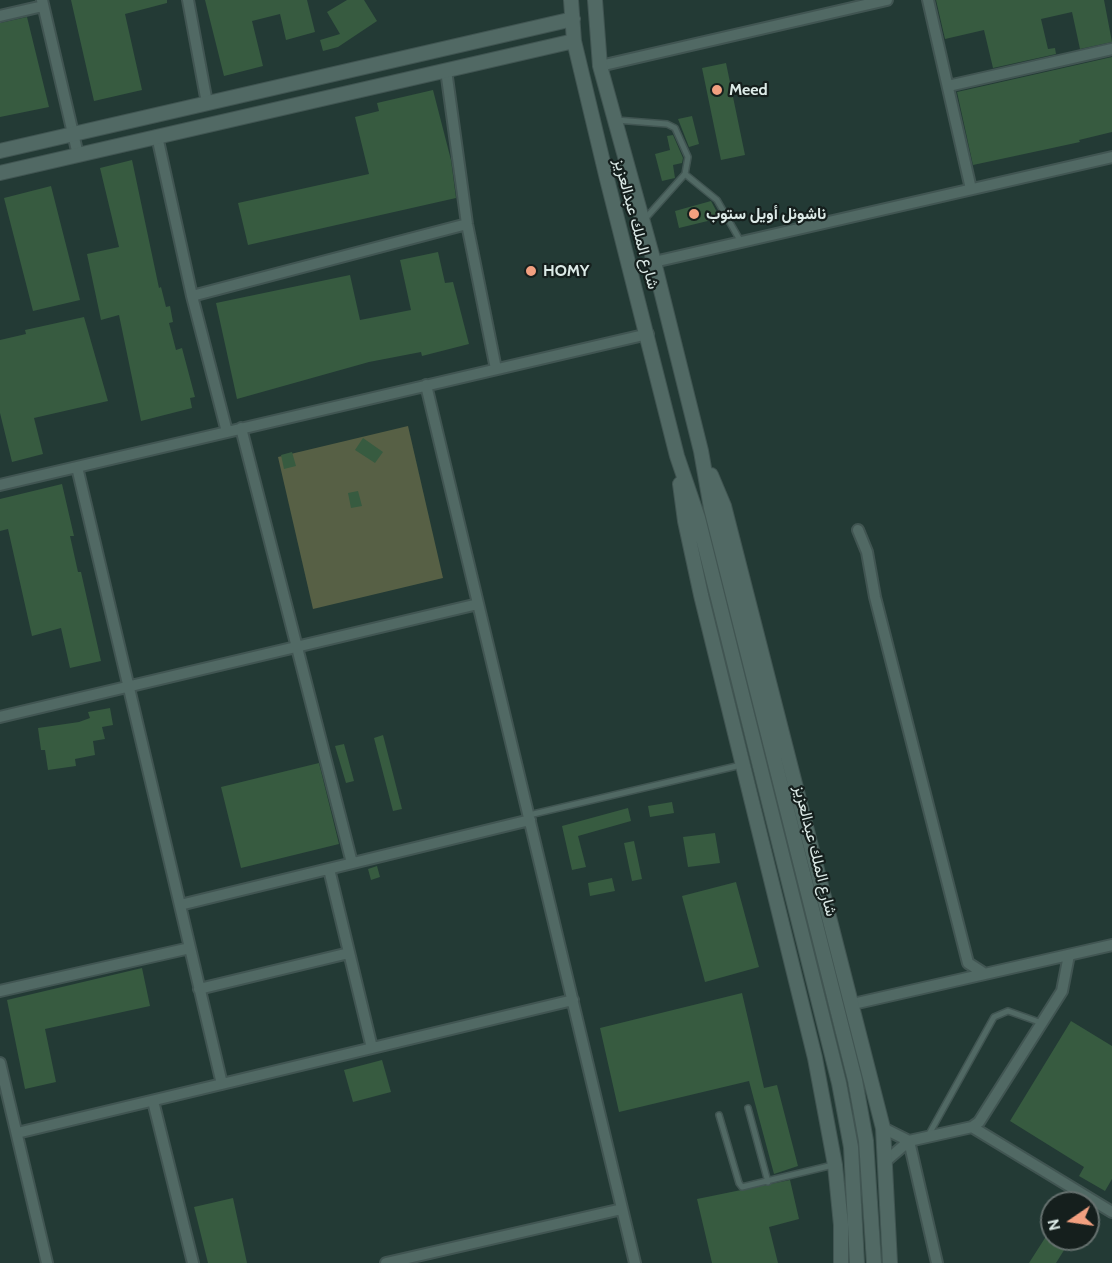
<!DOCTYPE html>
<meta charset="utf-8">
<style>
body{margin:0}
#map{position:relative;width:1112px;height:1263px;overflow:hidden;background:#233a35;font-family:Cabin,sans-serif}
canvas{display:block}
.north{position:absolute;left:1040px;top:1191px;width:60px;height:60px;box-sizing:border-box;background:#151f1d;border:2px solid #65706e;border-radius:50%;rotate:257deg;font-size:16px;font-weight:700;line-height:24px;text-align:center;color:#dceae7}
.north::after{content:'';display:block;margin:auto;width:21px;height:27px;background:#f2a080;clip-path:polygon(50% 0,100% 100%,50% 72%,0 100%)}
</style>
<div id="map">
<canvas width="1112" height="1263"></canvas>
<div class="north">N</div>
</div>
<script>
const c = document.querySelector('canvas').getContext('2d');
c.lineJoin = 'round';
function paint(path, color) {
  c.fillStyle = color;
  c.fill(path, 'evenodd');
}
function poly(rows) {
  const path = new Path2D();
  for (const r of rows) {
    path.moveTo(r[0], r[1]);
    for (let i = 2; i < r.length; i += 2) path.lineTo(r[i], r[i + 1]);
  }
  return path;
}
function stroke(path, color, width, dash) {
  c.strokeStyle = color;
  c.lineWidth = width;
  c.lineCap = dash ? 'butt' : 'round';
  c.setLineDash(dash || []);
  c.stroke(path);
}
function drawText(font, color, halo, rows, align = 'center') {
  c.font = font + ' Cabin,Vazirmatn,sans-serif';
  c.lineWidth = 4.5;
  c.setLineDash([]);
  c.textBaseline = 'middle';
  c.strokeStyle = halo;
  c.fillStyle = color;
  for (const [text, x, y, turn = 0] of rows) {
    c.save();
    c.translate(x, y);
    c.rotate((+turn || 0) * Math.PI / 180);
    c.textAlign = isNaN(turn) ? turn : align;
    if (halo) c.strokeText(text, 0, 0);
    c.fillText(text, 0, 0);
    c.restore();
  }
}
const green = poly([
 [408,426,443,578,313,609,278,457]
]);
const building = poly([
 [71,0,167,0,167,3,125,14,142,90,94,101],
 [205,0,307,0,315,32,286,40,280,14,252,21,263,66,224,76],
 [347,0,364,0,377,21,338,47,323,51,320,40,340,34,327,12],
 [936,0,1104,0,1112,42,1080,49,1072,12,1041,19,1048,49,1055,48,1056,54,993,68,984,30,945,39],
 [27,17,49,107,0,117,0,23],
 [1112,57,1112,132,1079,140,1080,142,973,165,957,92],
 [726,63,745,155,721,160,702,68],
 [433,90,451,160,456,198,248,245,238,203,369,174,355,117,379,111,377,103],
 [692,116,699,144,689,147,678,119],
 [673,135,683,158,682,163,673,165,675,178,662,181,655,154,670,150,667,136],
 [132,160,159,288,161,287,166,307,170,306,173,322,169,323,176,350,182,348,195,397,190,398,192,408,141,421,119,315,101,320,87,254,119,247,100,168],
 [51,186,80,300,33,311,4,198],
 [711,201,720,218,679,228,675,211],
 [438,252,445,283,453,282,469,344,422,356,421,352,369,362,237,399,216,303,350,275,360,320,411,310,400,260],
 [84,317,108,401,34,418,43,454,12,462,0,413,0,340,26,334,25,330],
 [363,438,383,452,375,463,355,450],
 [292,452,296,466,284,469,281,455],
 [62,484,74,536,70,536,78,572,81,572,101,661,70,668,61,628,32,636,8,529,0,531,0,499],
 [358,491,362,506,351,508,348,493],
 [110,708,113,725,102,727,105,739,93,741,95,755,75,759,76,766,48,770,45,750,41,750,38,728,79,722,90,718,88,712],
 [383,735,402,809,393,811,374,738],
 [344,744,354,781,346,783,335,746],
 [319,763,339,844,241,868,221,787],
 [672,802,674,813,650,817,648,806],
 [628,808,631,821,578,836,586,867,572,870,562,826],
 [715,833,720,863,688,867,683,837],
 [634,841,642,879,632,881,624,843],
 [377,866,380,877,371,880,368,869],
 [612,878,615,891,590,896,588,883],
 [736,882,759,967,705,982,682,896],
 [142,968,150,1006,45,1029,56,1082,25,1089,7,1000],
 [742,993,764,1088,777,1085,798,1166,774,1174,749,1081,619,1112,600,1028],
 [1071,1021,1112,1046,1112,1179,1105,1191,1079,1176,1084,1167,1010,1121],
 [382,1060,391,1092,353,1102,344,1070],
 [790,1180,799,1219,769,1227,778,1263,712,1263,697,1199],
 [233,1198,247,1263,208,1263,194,1207],
 [1052,1227,1052,1239,1071,1239,1056,1263,1029,1263]
]);
const service = poly([
 [616,120,667,124,675,128,688,157,685,174,644,220],
 [685,174,717,200,741,242],
 [529,815,741,765],
 [748,1108,768,1182],
 [719,1115,739,1183,742,1187,833,1165],
 [928,1136,994,1017,1008,1011,1042,1023]
]);
const minor = poly([
 [42,0,78,155],
 [188,0,207,103],
 [928,0,971,189],
 [0,16,43,6],
 [600,66,887,0],
 [446,70,467,224,496,369],
 [948,86,1112,49],
 [157,136,192,296,227,432],
 [654,262,1112,157],
 [192,296,467,224],
 [426,385,635,1263],
 [241,428,352,863],
 [77,467,222,1084],
 [0,485,648,334],
 [858,530,867,552,875,597,968,963,985,974],
 [0,717,478,604],
 [329,869,372,1048],
 [180,905,530,820],
 [199,989,349,953],
 [0,991,190,948],
 [853,1004,1112,945],
 [0,1063,47,1263],
 [153,1101,193,1263],
 [972,1127,979,1122,1062,991,1069,955],
 [883,1128,909,1141],
 [17,1133,573,1000],
 [909,1141,937,1263],
 [887,1160,909,1141,972,1127,1112,1212],
 [386,1263,622,1209]
]);
const tertiary = poly([
 [571,0,574,41,607,179,677,456,698,518,839,1083,851,1147,857,1263],
 [595,0,600,66,654,262,701,451,711,508,855,1080,866,1141,874,1263],
 [0,151,573,19],
 [0,173,574,41],
 [711,475,724,506,883,1128,890,1263],
 [680,484,685,521,701,595,815,1058,835,1165,841,1225,841,1263]
]);
const markers = [
 [717,90,6,"#f2a080"],
 [694,214,6,"#f2a080"],
 [531,271,6,"#f2a080"]
];
const poiNames = [
 ["Meed",729,90],
 ["ناشونل أويل ستوب",706,214],
 ["HOMY",543,271]
];
const streetNames = [
 ["شارع الملك عبدالعزيز",636,224,75],
 ["شارع الملك عبدالعزيز",815,851,76]
];
paint(green, '#576045');
paint(building, '#375b40');
stroke(service, '#415552', 8);
stroke(minor, '#415552', 14);
stroke(tertiary, '#415552', 16);
stroke(service, '#516964', 5);
stroke(minor, '#516964', 10);
stroke(tertiary, '#516964', 14);
for (const [x, y, r, color] of markers) {
  const dot = new Path2D();
  dot.arc(x, y, r, 0, 2 * Math.PI);
  c.fillStyle = color;
  c.fill(dot);
  stroke(dot, '#151f1d', 2);
}
drawText('bold 16px', '#dceae7', '#151f1d', poiNames, 'left');
drawText('16px', '#dceae7', '#151f1d', streetNames);
</script>
